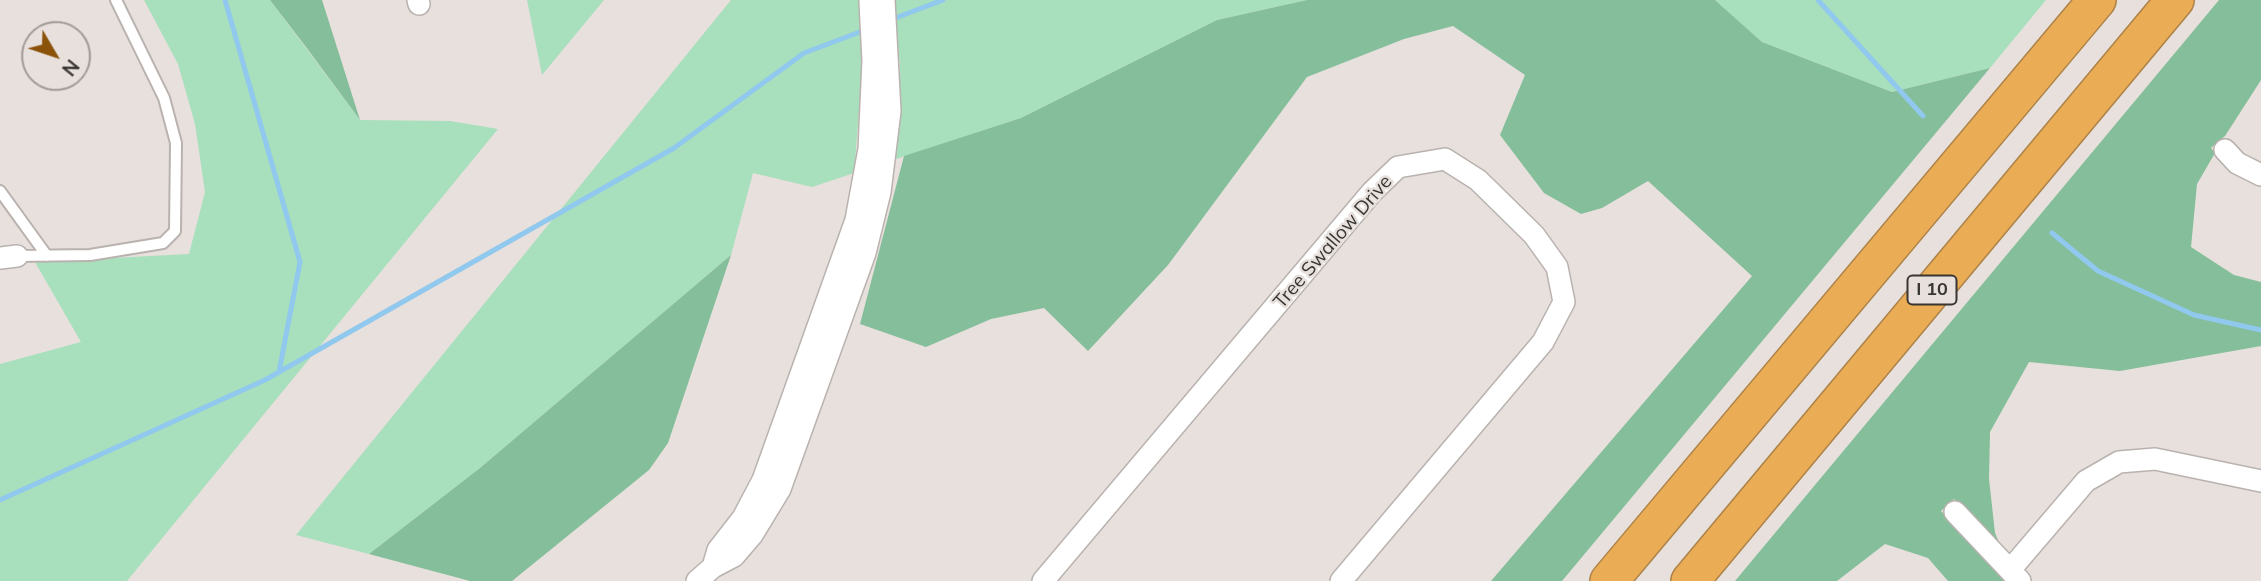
<!DOCTYPE html>
<style>
body{margin:0}
#map{position:relative;width:2261px;height:581px;overflow:hidden;background:#e7e0dc;font-family:Mulish,sans-serif}
canvas{display:block}
.north{position:absolute;left:21px;top:21px;width:70px;height:70px;box-sizing:border-box;background:#e7e0dc;border:2px solid #a19c98;border-radius:50%;rotate:129deg;font-size:19px;font-weight:700;line-height:28px;text-align:center;color:#383533}
.north::after{content:'';display:block;margin:auto;width:24px;height:32px;background:#8b5209;clip-path:polygon(50% 0,100% 100%,50% 72%,0 100%)}
</style>
<div id="map">
<canvas width="2261" height="581"></canvas>
<div class="north">N</div>
</div>
<script>
const c = document.querySelector('canvas').getContext('2d');
c.lineJoin = 'round';
function paint(path, color) {
  c.fillStyle = color;
  c.fill(path, 'evenodd');
}
function poly(rows) {
  const path = new Path2D();
  for (const r of rows) {
    path.moveTo(r[0], r[1]);
    for (let i = 2; i < r.length; i += 2) path.lineTo(r[i], r[i + 1]);
  }
  return path;
}
function stroke(path, color, width, dash) {
  c.strokeStyle = color;
  c.lineWidth = width;
  c.lineCap = dash ? 'butt' : 'round';
  c.setLineDash(dash || []);
  c.stroke(path);
}
function drawText(font, color, halo, rows, align = 'center') {
  c.font = font + ' Mulish,sans-serif';
  c.lineWidth = 5;
  c.setLineDash([]);
  c.textBaseline = 'middle';
  c.strokeStyle = halo;
  c.fillStyle = color;
  for (const [text, x, y, turn = 0] of rows) {
    c.save();
    c.translate(x, y);
    c.rotate((+turn || 0) * Math.PI / 180);
    c.textAlign = isNaN(turn) ? turn : align;
    if (halo) c.strokeText(text, 0, 0);
    c.fillText(text, 0, 0);
    c.restore();
  }
}
const green = poly([
 [144,0,270,0,360,120,450,121,498,129,127,581,0,581,0,364,81,342,35,262,189,254,205,192,195,124,178,64],
 [527,0,604,0,542,75],
 [731,0,860,0,863,60,854,173,812,187,753,173,731,255,480,468,369,554,296,535],
 [894,0,1307,0,1217,20,1021,118,896,159,900,66],
 [1715,0,2046,0,1990,68,1892,92,1762,42]
]);
const forest = poly([
 [270,0,322,0,360,120,306,47],
 [1307,0,1715,0,1762,42,1892,92,1990,68,1562,581,1491,581,1752,276,1648,181,1602,208,1581,214,1544,193,1500,135,1525,75,1453,26,1404,39,1307,77,1168,265,1088,351,1044,308,991,319,926,347,860,324,904,156,1021,118,1217,20],
 [2219,0,2261,0,2261,80,2225,136,2211,148,2215,153,2197,184,2191,247,2234,275,2261,282,2261,346,2120,371,2029,362,1990,432,1989,479,1995,533,2002,549,1954,499,1941,511,2008,581,1948,581,1928,558,1885,544,1837,581,1735,581],
 [731,255,668,443,649,470,512,581,470,581,369,554,480,468]
]);
const stream = poly([
 [225,0,300,262,279,372],
 [1818,0,1923,116],
 [890,20,943,0],
 [2052,233,2098,271,2194,315,2261,330],
 [0,500,265,380,674,148,804,53,865,30]
]);
const lane = poly([
 [0,191,47,256],
 [17,256,90,255,163,243,175,231,176,143,164,98,116,0]
]);
const street = poly([
 [418,0,419,4],
 [2225,150,2237,163,2261,175],
 [0,258,17,256],
 [1955,512,2020,581],
 [713,567,718,550,743,518,763,480,856,220,869,149,873,61,870,2],
 [2010,570,2086,481,2119,462,2155,459,2261,481],
 [697,581,713,567,734,556,752,535,780,489,865,253,880,192,890,111,884,0],
 [1043,581,1372,192,1398,167,1445,159,1478,180,1534,235,1557,267,1564,302,1543,342,1341,581]
]);
const highway = poly([
 [1609,581,2097,0],
 [1690,581,2175,0]
]);
const shields = [
 [1932,290,49]
];
const shieldNames = [
 ["I 10",1932,290]
];
const streetNames = [
 ["Tree Swallow Drive",1333,242,-49]
];
paint(green, '#a8dfbd');
paint(forest, '#84be9a');
stroke(stream, '#91c8ee', 5);
stroke(lane, '#b9b2ae', 14);
stroke(street, '#b9b2ae', 24);
stroke(highway, '#ac8248', 40);
stroke(lane, '#fff', 10);
stroke(street, '#fff', 21);
stroke(highway, '#eaac54', 37);
for (const [x, y, w] of shields) {
  const box = new Path2D();
  box.roundRect(x - w / 2, y - 14.5, w, 29, 5);
  c.fillStyle = '#e7e0dc';
  c.fill(box);
  stroke(box, '#383533', 2);
}
drawText('bold 18px', '#383533', null, shieldNames);
drawText('19px', '#383533', '#e7e0dc', streetNames);
</script>
